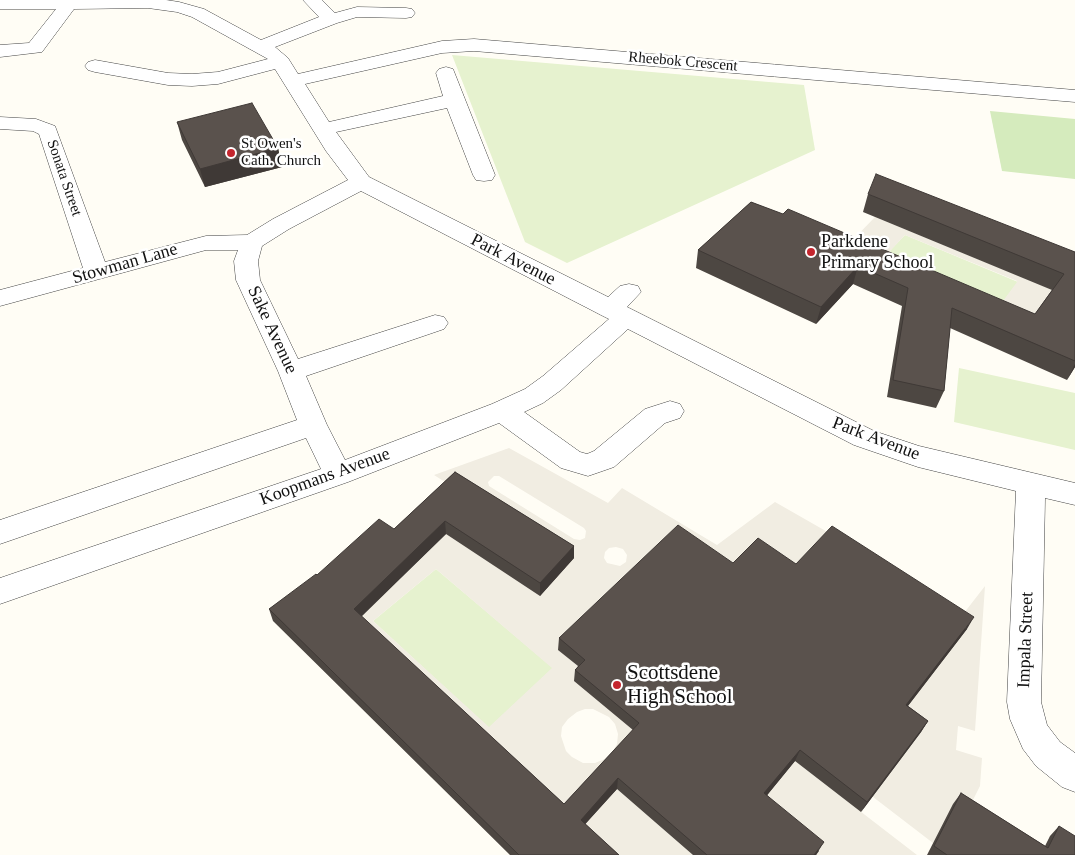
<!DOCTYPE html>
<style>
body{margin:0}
canvas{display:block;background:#fffdf5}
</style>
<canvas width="1075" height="855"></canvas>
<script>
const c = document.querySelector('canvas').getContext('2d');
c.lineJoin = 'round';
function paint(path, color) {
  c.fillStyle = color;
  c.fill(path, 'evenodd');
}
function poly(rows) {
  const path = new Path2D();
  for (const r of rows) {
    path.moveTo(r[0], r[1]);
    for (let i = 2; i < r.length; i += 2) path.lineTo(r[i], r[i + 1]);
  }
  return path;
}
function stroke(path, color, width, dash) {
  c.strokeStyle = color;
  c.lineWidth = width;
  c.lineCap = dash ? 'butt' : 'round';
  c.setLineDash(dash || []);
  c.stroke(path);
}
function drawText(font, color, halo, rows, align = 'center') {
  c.font = font + ' "Times New Roman",serif';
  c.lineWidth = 5;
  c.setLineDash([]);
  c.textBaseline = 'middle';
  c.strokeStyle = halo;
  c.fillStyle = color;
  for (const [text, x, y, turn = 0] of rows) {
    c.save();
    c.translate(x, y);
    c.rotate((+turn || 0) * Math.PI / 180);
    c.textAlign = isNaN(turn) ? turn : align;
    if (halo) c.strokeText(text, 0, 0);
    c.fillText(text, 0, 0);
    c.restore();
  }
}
const green = poly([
 [990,111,1075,119,1075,179,1002,171]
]);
const pitch = poly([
 [452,55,804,85,815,150,567,263,525,242],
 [905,235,1018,282,995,312,879,262],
 [959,368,1075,393,1075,450,954,422],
 [436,569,553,668,489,728,373,621]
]);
const plaza = poly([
 [875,217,1056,291,1027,332,842,251],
 [905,235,1017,281,1017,282,995,312,880,262],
 [509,448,608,503,622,488,717,545,775,502,831,534,793,576,682,625,607,603,559,650,584,671,638,734,563,814,357,621,446,534,540,595,453,487,434,475],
 [494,476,499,476,584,528,586,531,585,538,580,540,574,539,489,486,488,482],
 [616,547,623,549,627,555,626,562,620,566,607,563,604,558,605,552,609,548],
 [436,569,552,668,489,727,373,621],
 [585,709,593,709,609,717,615,724,618,734,617,744,612,753,605,759,595,763,583,763,572,757,566,751,561,736,562,727,568,719,577,712],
 [985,586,975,731,958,726,956,750,982,758,980,786,967,812,933,843,834,767,900,716,967,629,957,622],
 [795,761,917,855,816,855,760,804],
 [617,789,693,855,607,855,580,830]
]);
const minor = poly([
 [0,0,166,0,179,2,204,9,261,40,319,17,303,0,322,0,335,13,357,7,406,8,412,9,415,13,412,17,406,18,357,17,337,23,275,47,288,58,298,74,442,41,474,39,1075,90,1075,102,474,51,442,53,305,84,329,122,443,96,436,73,439,69,446,67,453,69,495,175,492,180,484,181,476,180,473,175,447,108,336,132,369,177,608,297,620,286,629,284,638,286,641,292,627,307,874,431,919,446,1075,483,1075,505,1045,498,1041,702,1047,725,1060,742,1075,753,1075,792,1062,787,1036,766,1023,749,1010,719,1007,702,1016,491,918,467,854,445,628,329,561,390,543,403,524,412,580,452,587,454,594,451,645,409,670,401,680,404,684,411,680,418,665,423,614,467,588,476,561,468,499,423,348,482,0,604,0,578,321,469,306,438,0,544,0,520,297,420,278,371,236,280,234,261,238,250,206,250,0,306,0,290,83,268,39,134,33,131,0,129,0,117,36,119,55,126,105,262,206,236,247,235,273,219,348,180,326,151,275,69,218,84,192,86,168,85,95,72,88,70,85,66,88,62,95,60,168,73,192,74,218,72,268,59,192,17,177,12,148,8,74,9,42,52,0,57,0,45,29,43,56,9,0,9,0,0],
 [361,191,601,315,609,319,543,376,525,389,492,404,345,460,327,425,306,376,444,329,448,323,444,317,435,315,298,359,260,280,258,261,262,246,289,229,361,191]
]);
const wall = poly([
 [177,122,278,148,282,167,205,187,182,140],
 [868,194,1075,252,1075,367,1067,380,950,328,944,391,936,408,887,397,902,306,853,284,816,324,696,268,698,250,751,202,1035,314,1052,290,863,212],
 [455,472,574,546,574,558,540,596,446,534,361,616,564,804,633,730,574,681,575,670,578,666,558,650,559,638,733,563,796,564,967,629,908,706,928,721,921,732,861,812,795,761,767,795,819,851,816,855,693,855,617,789,585,824,619,855,510,855,273,621,269,609,317,575,394,529],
 [961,793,1045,846,1050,836,1059,826,1075,855,927,855,953,804]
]);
const shadedWall = poly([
 [278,148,282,167,205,187,200,169],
 [858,266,853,284,816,324,821,307],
 [1075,364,1075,367,1067,380],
 [445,521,446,534,357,621,354,609],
 [574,546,574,558,540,596,540,583],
 [974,617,967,629,900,716,906,705],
 [928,721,921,732,861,812,867,802],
 [800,750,795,761,760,804,764,793],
 [618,778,617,789,580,830,581,820],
 [824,842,816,855,814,855]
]);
const building = poly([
 [252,103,278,148,200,169,177,122,252,103],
 [876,174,1075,252,1075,361,952,308,944,391,893,380,908,288,858,266,821,307,698,250,751,202,783,214,788,209,1035,314,1064,274,868,194,876,174],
 [455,472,574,546,540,583,445,521,354,609,564,804,639,723,575,670,585,660,559,638,678,525,733,563,758,538,796,564,832,526,974,617,906,705,928,721,867,802,800,750,764,793,824,842,814,855,707,855,618,778,581,820,619,855,519,855,269,609,316,574,317,575,379,519,394,529,455,472],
 [961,793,1048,848,1059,826,1075,836,1075,855,947,855,934,846,961,793]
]);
const markers = [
 [231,153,5,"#c4262e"],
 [811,252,5,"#c4262e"],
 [617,685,5,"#c4262e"]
];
const farStreetnames = [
 ["Rheebok Crescent",683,62,5],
 ["Sonata Street",64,178,71]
];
const farPoinames = [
 ["St Owen's",241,144],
 ["Cath. Church",241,161]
];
const poiNames = [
 ["Parkdene",821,242],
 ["Primary School",821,263]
];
const streetNames = [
 ["Park Avenue",513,260,27],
 ["Stowman Lane",125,264,-16],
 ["Sake Avenue",272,330,65],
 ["Park Avenue",876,439,21],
 ["Koopmans Avenue",325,477,-20],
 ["Impala Street",1026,640,-88]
];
const nearPoinames = [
 ["Scottsdene",627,673],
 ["High School",627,697]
];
paint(green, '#d5ebbd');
paint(pitch, '#e6f2cf');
paint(plaza, '#f1ede2');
stroke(minor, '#444', 1);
paint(minor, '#fff');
paint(wall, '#4d4742');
paint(shadedWall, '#3f3936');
paint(building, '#5a524d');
stroke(building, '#3f3936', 1);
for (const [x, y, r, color] of markers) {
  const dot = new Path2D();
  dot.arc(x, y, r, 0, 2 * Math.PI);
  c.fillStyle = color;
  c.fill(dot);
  stroke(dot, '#fff', 2);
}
drawText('15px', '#111', '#fff', farStreetnames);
drawText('15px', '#111', '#fff', farPoinames, 'left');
drawText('18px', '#111', '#fff', poiNames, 'left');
drawText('18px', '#111', '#fff', streetNames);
drawText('21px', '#111', '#fff', nearPoinames, 'left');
</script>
